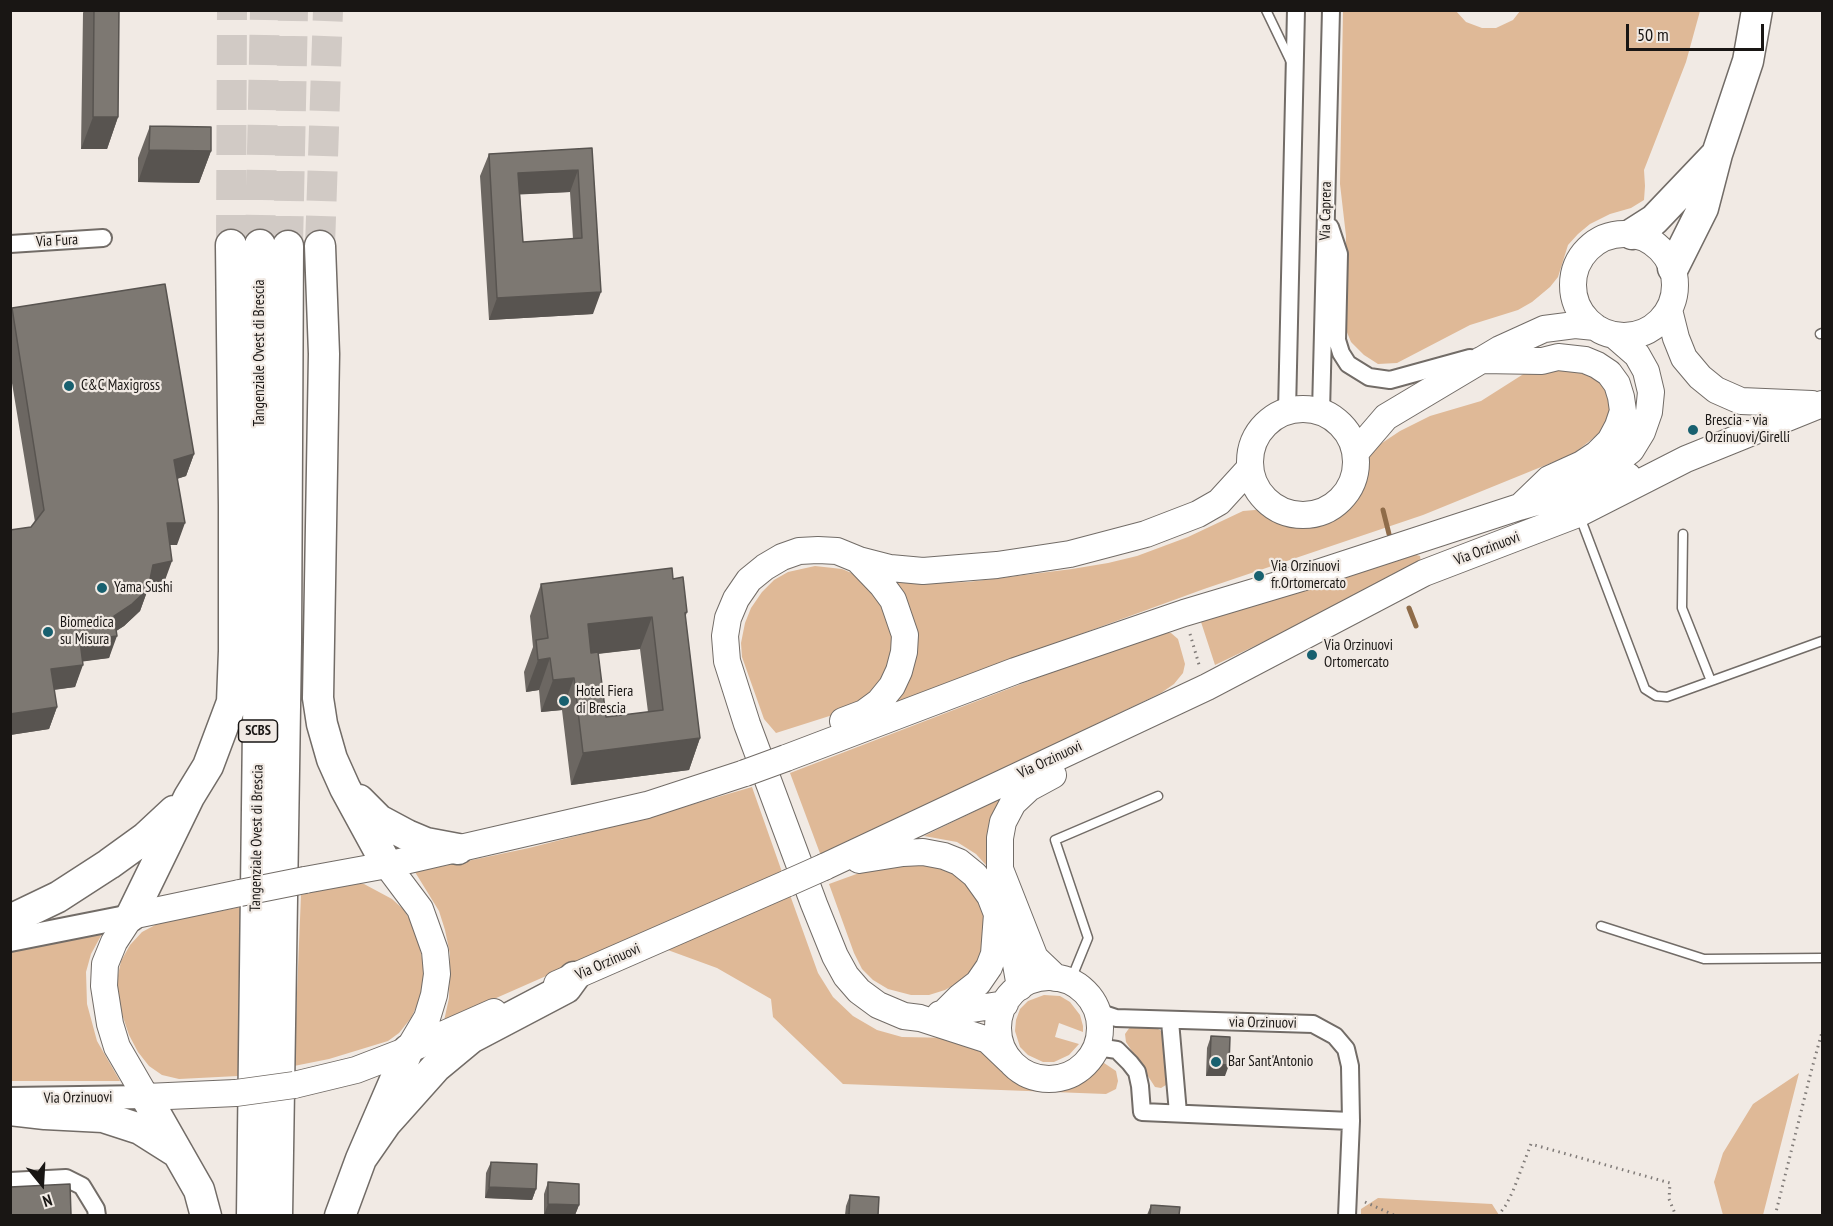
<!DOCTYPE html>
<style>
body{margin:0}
#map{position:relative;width:1833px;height:1226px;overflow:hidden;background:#f1eae4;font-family:"PT Sans Narrow",sans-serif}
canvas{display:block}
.frame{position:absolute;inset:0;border:12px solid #191614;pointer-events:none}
.north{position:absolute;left:12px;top:1154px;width:60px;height:60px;-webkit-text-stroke:4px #f1eae4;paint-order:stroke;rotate:162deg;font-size:16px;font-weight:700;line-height:24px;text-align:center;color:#191614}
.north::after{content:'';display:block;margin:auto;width:21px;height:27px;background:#191614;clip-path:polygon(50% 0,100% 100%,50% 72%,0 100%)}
.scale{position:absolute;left:1626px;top:24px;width:138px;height:27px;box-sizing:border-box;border:3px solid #191614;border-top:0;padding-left:8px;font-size:18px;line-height:21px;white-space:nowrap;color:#191614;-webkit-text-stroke:4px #f1eae4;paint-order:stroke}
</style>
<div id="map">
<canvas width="1833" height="1226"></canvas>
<div class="frame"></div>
<div class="north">N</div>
<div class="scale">50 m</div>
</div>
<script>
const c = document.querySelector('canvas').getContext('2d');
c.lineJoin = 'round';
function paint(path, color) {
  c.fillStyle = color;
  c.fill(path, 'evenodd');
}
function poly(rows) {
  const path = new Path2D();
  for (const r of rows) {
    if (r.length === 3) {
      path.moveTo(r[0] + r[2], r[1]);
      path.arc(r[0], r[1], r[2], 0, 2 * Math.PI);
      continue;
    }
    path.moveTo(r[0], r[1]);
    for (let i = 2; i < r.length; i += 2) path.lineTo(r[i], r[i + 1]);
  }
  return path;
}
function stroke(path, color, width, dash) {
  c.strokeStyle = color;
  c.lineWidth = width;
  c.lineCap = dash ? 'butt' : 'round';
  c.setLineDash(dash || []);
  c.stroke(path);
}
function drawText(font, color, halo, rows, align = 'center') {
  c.font = font + ' "PT Sans Narrow",sans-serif';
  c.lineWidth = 4.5;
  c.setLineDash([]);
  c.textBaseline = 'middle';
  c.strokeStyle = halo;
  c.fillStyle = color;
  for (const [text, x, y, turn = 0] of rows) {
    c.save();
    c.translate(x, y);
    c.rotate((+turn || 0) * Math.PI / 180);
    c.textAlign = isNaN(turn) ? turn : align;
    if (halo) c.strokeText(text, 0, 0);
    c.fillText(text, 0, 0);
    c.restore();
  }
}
const green = poly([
 [1343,11,1456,11,1466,22,1482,28,1496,28,1513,20,1520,11,1700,11,1686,62,1644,170,1645,186,1644,200,1631,208,1610,214,1590,224,1578,234,1568,245,1558,277,1550,287,1532,302,1518,310,1470,325,1397,363,1378,364,1364,355,1351,342,1344,325,1346,236,1340,184],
 [1533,368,1598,370,1614,402,1601,432,1573,454,1423,515,1204,589,963,677,882,710,901,689,891,581,938,583,968,582,1072,569,1108,563,1137,556,1188,537,1243,511,1255,510,1267,511,1297,521,1314,521,1332,517,1345,508,1357,496,1370,453,1379,445,1400,431,1430,416,1481,401],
 [1413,554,1420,556,1421,563,1418,568,1215,665,1201,622],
 [815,566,842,569,854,574,867,583,894,623,890,671,861,706,776,733,764,719,742,657,741,643,745,623,751,608,762,592,774,580,788,572],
 [1162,633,1171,633,1178,639,1185,664,1183,673,1174,684,1161,693,821,856,790,773,1112,649],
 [752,787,782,872,444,1021,449,998,450,954,445,930,439,911,415,872,529,848,646,818],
 [1004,797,995,875,976,854,957,842,924,836],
 [922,858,970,881,987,917,983,950,975,967,964,979,945,990,929,995,911,995,888,989,873,980,862,969,854,953,829,884,895,860],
 [352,883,364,884,392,899,403,909,412,923,418,940,423,963,423,983,419,1001,411,1018,399,1033,388,1041,329,1059,294,1066,301,895],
 [790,895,818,973,833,997,853,1016,877,1030,902,1037,954,1038,983,1049,1001,1067,1021,1080,1036,1084,1052,1086,1068,1083,1082,1077,1094,1066,1104,1063,1116,1071,1118,1081,1116,1089,1106,1094,843,1084,773,1017,771,999,717,968,665,949],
 [241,907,238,1076,179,1079,162,1075,149,1066,138,1052,129,1035,117,999,117,980,121,961,130,945,142,932,159,923],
 [103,932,91,954,86,972,87,1004,97,1041,120,1081,11,1081,10,951],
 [1044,995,1060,996,1070,1002,1080,1015,1083,1026,1083,1032,1059,1023,1055,1037,1079,1044,1069,1055,1054,1062,1043,1062,1028,1055,1020,1047,1015,1031,1016,1020,1020,1009,1028,1001],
 [1139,1024,1150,1025,1160,1030,1166,1037,1171,1071,1166,1085,1161,1088,1155,1087,1126,1042,1125,1034,1130,1027],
 [1799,1073,1763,1215,1723,1215,1714,1182,1723,1153,1753,1104],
 [1378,1198,1492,1204,1499,1215,1361,1215,1361,1209]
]);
const stream = poly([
 [1383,510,1389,534],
 [1409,608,1416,626]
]);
const highwayTunnel = poly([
 [231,245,232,10],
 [260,245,265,10],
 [288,246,293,10],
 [320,246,328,10]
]);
const path = poly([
 [1190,634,1200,668],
 [1365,1202,1396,1216],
 [1498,1216,1506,1205,1513,1191,1531,1144,1670,1183,1669,1199,1676,1216],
 [1775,1216,1811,1072,1822,1032]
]);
const lane = poly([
 [1266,10,1292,64],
 [1820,334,1822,333],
 [1580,517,1645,689,1656,696,1667,697,1822,641],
 [1683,534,1682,608,1711,681],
 [1601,926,1704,959,1822,958],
 [1070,982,1088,938,1055,840,1158,796]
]);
const street = poly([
 [1330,227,1339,254,1337,340,1341,353,1348,364,1369,377,1390,380,1470,358],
 [10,244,103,238],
 [1287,411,1296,10],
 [1321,412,1331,10],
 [1098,1012,1116,1018,1313,1024,1335,1036,1346,1049,1350,1066,1351,1121,1347,1216],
 [1170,1021,1178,1113],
 [1097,1047,1117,1050,1130,1063,1137,1072,1140,1086,1142,1112,1351,1121],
 [10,1181,66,1178,82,1186,96,1209,97,1216]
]);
const secondary = poly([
 [10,940,131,916],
 [12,1099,146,1097]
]);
const primary = poly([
 [1624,285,51],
 [1669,310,1676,338,1684,358,1700,377,1716,390,1741,401,1812,404],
 [1481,360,1542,361,1558,357,1585,360,1597,365,1609,373,1617,384,1621,397,1623,411,1618,426,1610,441,1597,454,1582,464,1549,479,1522,505],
 [1303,462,53],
 [1356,452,1386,417,1500,349,1544,329,1575,325,1595,327],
 [1587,473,1617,461,1631,450,1642,432,1649,412,1651,392,1646,371,1637,355,1614,335],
 [843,721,864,713,879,702,892,686,899,671,904,652,905,635,893,600,882,585,859,561],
 [786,758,1015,671,1184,613,1311,575,1519,507,1628,476],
 [1053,775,1029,788,1013,803,1003,822,1000,838,1000,869,1035,958,1056,978],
 [859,860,903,853,923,852,944,856,959,862,975,875,990,896,997,914,994,954,989,967,978,983,960,997,945,1012],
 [387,865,420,909,435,951,437,974,434,995,427,1018,408,1050],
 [824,867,1207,687,1424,573,1578,514,1686,459,1822,404],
 [305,880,387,865,647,805,745,773],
 [1001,922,1013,947,1020,987],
 [1049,1028,51],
 [557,984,788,883],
 [940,1014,1005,1004],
 [1010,1061,988,1040,920,1018,904,1016,878,1005,859,991,846,976,835,956,814,904,747,724,727,661,725,636,728,618,736,599,749,580,765,567,782,557,799,551,818,550,837,551,859,560,890,568,923,571,997,565,1070,554,1146,534,1198,514,1219,502,1250,468],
 [294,1085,356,1070,408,1050,494,1012],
 [236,1093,146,1097,117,1047,110,1024,104,986,105,964,114,942,131,916,240,893]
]);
const highway = poly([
 [1632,234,1654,220,1715,156],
 [320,246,324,354,318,698,322,724,332,759,345,788,387,865],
 [1673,268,1703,208,1717,154,1748,61,1757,10],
 [359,800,379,820,407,835,426,843,458,849],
 [131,916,189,797,208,766,232,702,234,651,234,506,231,245],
 [10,920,58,897,109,864,145,838,174,811],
 [146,1097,199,1190,206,1216],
 [10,1110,45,1114,103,1117,140,1129,178,1153],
 [361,1159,386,1123,436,1067,471,1038,566,988,574,977],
 [252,1216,259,645,260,245],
 [277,1216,286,643,288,246],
 [340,1216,361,1159,408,1050]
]);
const primaryBridge = poly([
 [745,773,786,758],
 [788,883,824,867],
 [240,893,305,880],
 [236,1093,294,1085]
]);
const wall = poly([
 [84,10,119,10,118,117,107,149,81,149,83,13],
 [150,126,211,151,199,183,138,182,138,158],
 [592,148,593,314,489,320,480,176,489,154],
 [570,192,573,239,523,242,520,194],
 [12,308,194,454,186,476,177,479,177,545,170,545,164,583,149,586,140,611,124,626,116,631,109,658,83,661,75,687,54,690,57,707,49,729,10,735,10,530,31,527,35,522,10,371,10,311],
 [673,579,687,612,685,618,700,738,689,770,571,785,562,710,541,712,539,690,526,692,524,672,533,647,530,616,541,584],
 [640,649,648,712,606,717,598,654],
 [1211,1036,1225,1076,1206,1076,1207,1048],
 [491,1162,536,1189,532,1200,485,1198,486,1173],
 [548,1182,579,1205,575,1215,544,1215,544,1194],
 [850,1195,878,1215,845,1215,846,1206],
 [1151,1205,1179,1215,1147,1215]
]);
const shadedWall = poly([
 [93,117,118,117,107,149,81,149],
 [149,150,211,151,199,183,138,182],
 [578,170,570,192,510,195,518,173],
 [601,292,593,314,489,320,497,298],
 [194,454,186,476,166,482,174,460],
 [167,523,185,523,177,545,159,545],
 [172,561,164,583,145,587,153,565],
 [148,589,140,611,124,626,107,637,117,636,109,658,72,663,80,641],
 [652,617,640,649,576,656,588,624],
 [550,658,539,690,526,692,538,660],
 [83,665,75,687,43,691,51,669],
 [574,678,562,710,541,712,553,680],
 [57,707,49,729,10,735,10,714],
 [700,738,689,770,571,785,583,753],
 [1210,1064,1229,1065,1225,1076,1206,1076],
 [489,1187,536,1189,532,1200,485,1198],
 [548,1204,579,1205,575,1215,544,1215]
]);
const building = poly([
 [94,10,119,10,118,117,93,117,94,10],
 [150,126,211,127,211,151,149,150,150,126],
 [592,148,601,292,497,298,489,154,592,148],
 [578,170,582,238,523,242,518,173,578,170],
 [165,284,194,454,174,460,185,523,167,523,172,561,153,565,148,589,132,604,114,616,117,636,80,641,83,665,51,669,57,707,10,714,10,530,31,527,44,510,12,308,165,284],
 [672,568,673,579,683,577,687,612,685,613,700,738,583,753,574,678,553,680,550,658,538,660,536,640,548,638,541,584,672,568],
 [652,617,663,710,606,717,598,652,591,653,588,624,652,617],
 [1211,1036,1230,1037,1229,1065,1210,1064,1211,1036],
 [491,1162,537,1164,536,1189,489,1187,491,1162],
 [548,1182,579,1184,579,1205,548,1204,548,1182],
 [70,1184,71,1215,10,1215,10,1187,70,1184],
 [850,1195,879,1197,878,1215,849,1215,850,1195],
 [1151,1205,1180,1207,1179,1215,1150,1215,1151,1205]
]);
const markers = [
 [69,386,6,"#18606f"],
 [1693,430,6,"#18606f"],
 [1259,576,6,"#18606f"],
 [102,588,6,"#18606f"],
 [48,632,6,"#18606f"],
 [1312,655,6,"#18606f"],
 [564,701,6,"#18606f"],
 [1216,1062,6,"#18606f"]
];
const shields = [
 [258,731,39]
];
const shieldNames = [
 ["SCBS",258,731]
];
const streetNames = [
 ["Via Caprera",1326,211,-89],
 ["Via Fura",57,241,-3],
 ["Tangenziale Ovest di Brescia",260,353,-90],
 ["Via Orzinuovi",1487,549,-21],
 ["Via Orzinuovi",1050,760,-25],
 ["Tangenziale Ovest di Brescia",257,838,-89],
 ["Via Orzinuovi",608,962,-24],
 ["via Orzinuovi",1263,1023,1],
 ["Via Orzinuovi",78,1098,-1]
];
const poiNames = [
 ["C&C Maxigross",81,386],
 ["Brescia - via",1705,421],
 ["Orzinuovi/Girelli",1705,438],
 ["Via Orzinuovi",1271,567],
 ["fr.Ortomercato",1271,584],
 ["Yama Sushi",114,588],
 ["Biomedica",60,623],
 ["su Misura",60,640],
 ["Via Orzinuovi",1324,646],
 ["Ortomercato",1324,663],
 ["Hotel Fiera",576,692],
 ["di Brescia",576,709],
 ["Bar Sant'Antonio",1228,1062]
];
paint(green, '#dfb997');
stroke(stream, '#8f6c49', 5);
stroke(highwayTunnel, '#d1cac5', 30, [30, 15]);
stroke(lane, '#726c67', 11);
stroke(street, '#726c67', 20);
stroke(secondary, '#726c67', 26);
stroke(primary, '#726c67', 28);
stroke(highway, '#726c67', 33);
stroke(path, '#807b78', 3, [1.5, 4.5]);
stroke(lane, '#fff', 8);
stroke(street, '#fff', 16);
stroke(secondary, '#fff', 22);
stroke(primary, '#fff', 26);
stroke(highway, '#fff', 30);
stroke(primaryBridge, '#726c67', 28, []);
stroke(primaryBridge, '#fff', 26);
paint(wall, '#6c6762');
paint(shadedWall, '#585450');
paint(building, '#7d7872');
stroke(building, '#585450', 1.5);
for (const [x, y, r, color] of markers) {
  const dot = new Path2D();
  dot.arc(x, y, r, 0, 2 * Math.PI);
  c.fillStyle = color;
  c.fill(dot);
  stroke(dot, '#f1eae4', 2);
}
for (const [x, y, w] of shields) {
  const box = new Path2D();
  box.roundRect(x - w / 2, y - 11, w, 22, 4.5);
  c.fillStyle = '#f1eae4';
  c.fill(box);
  stroke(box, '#191614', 1.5);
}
drawText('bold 14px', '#191614', null, shieldNames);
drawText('15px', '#191614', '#f1eae4', streetNames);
drawText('15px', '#191614', '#f1eae4', poiNames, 'left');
</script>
